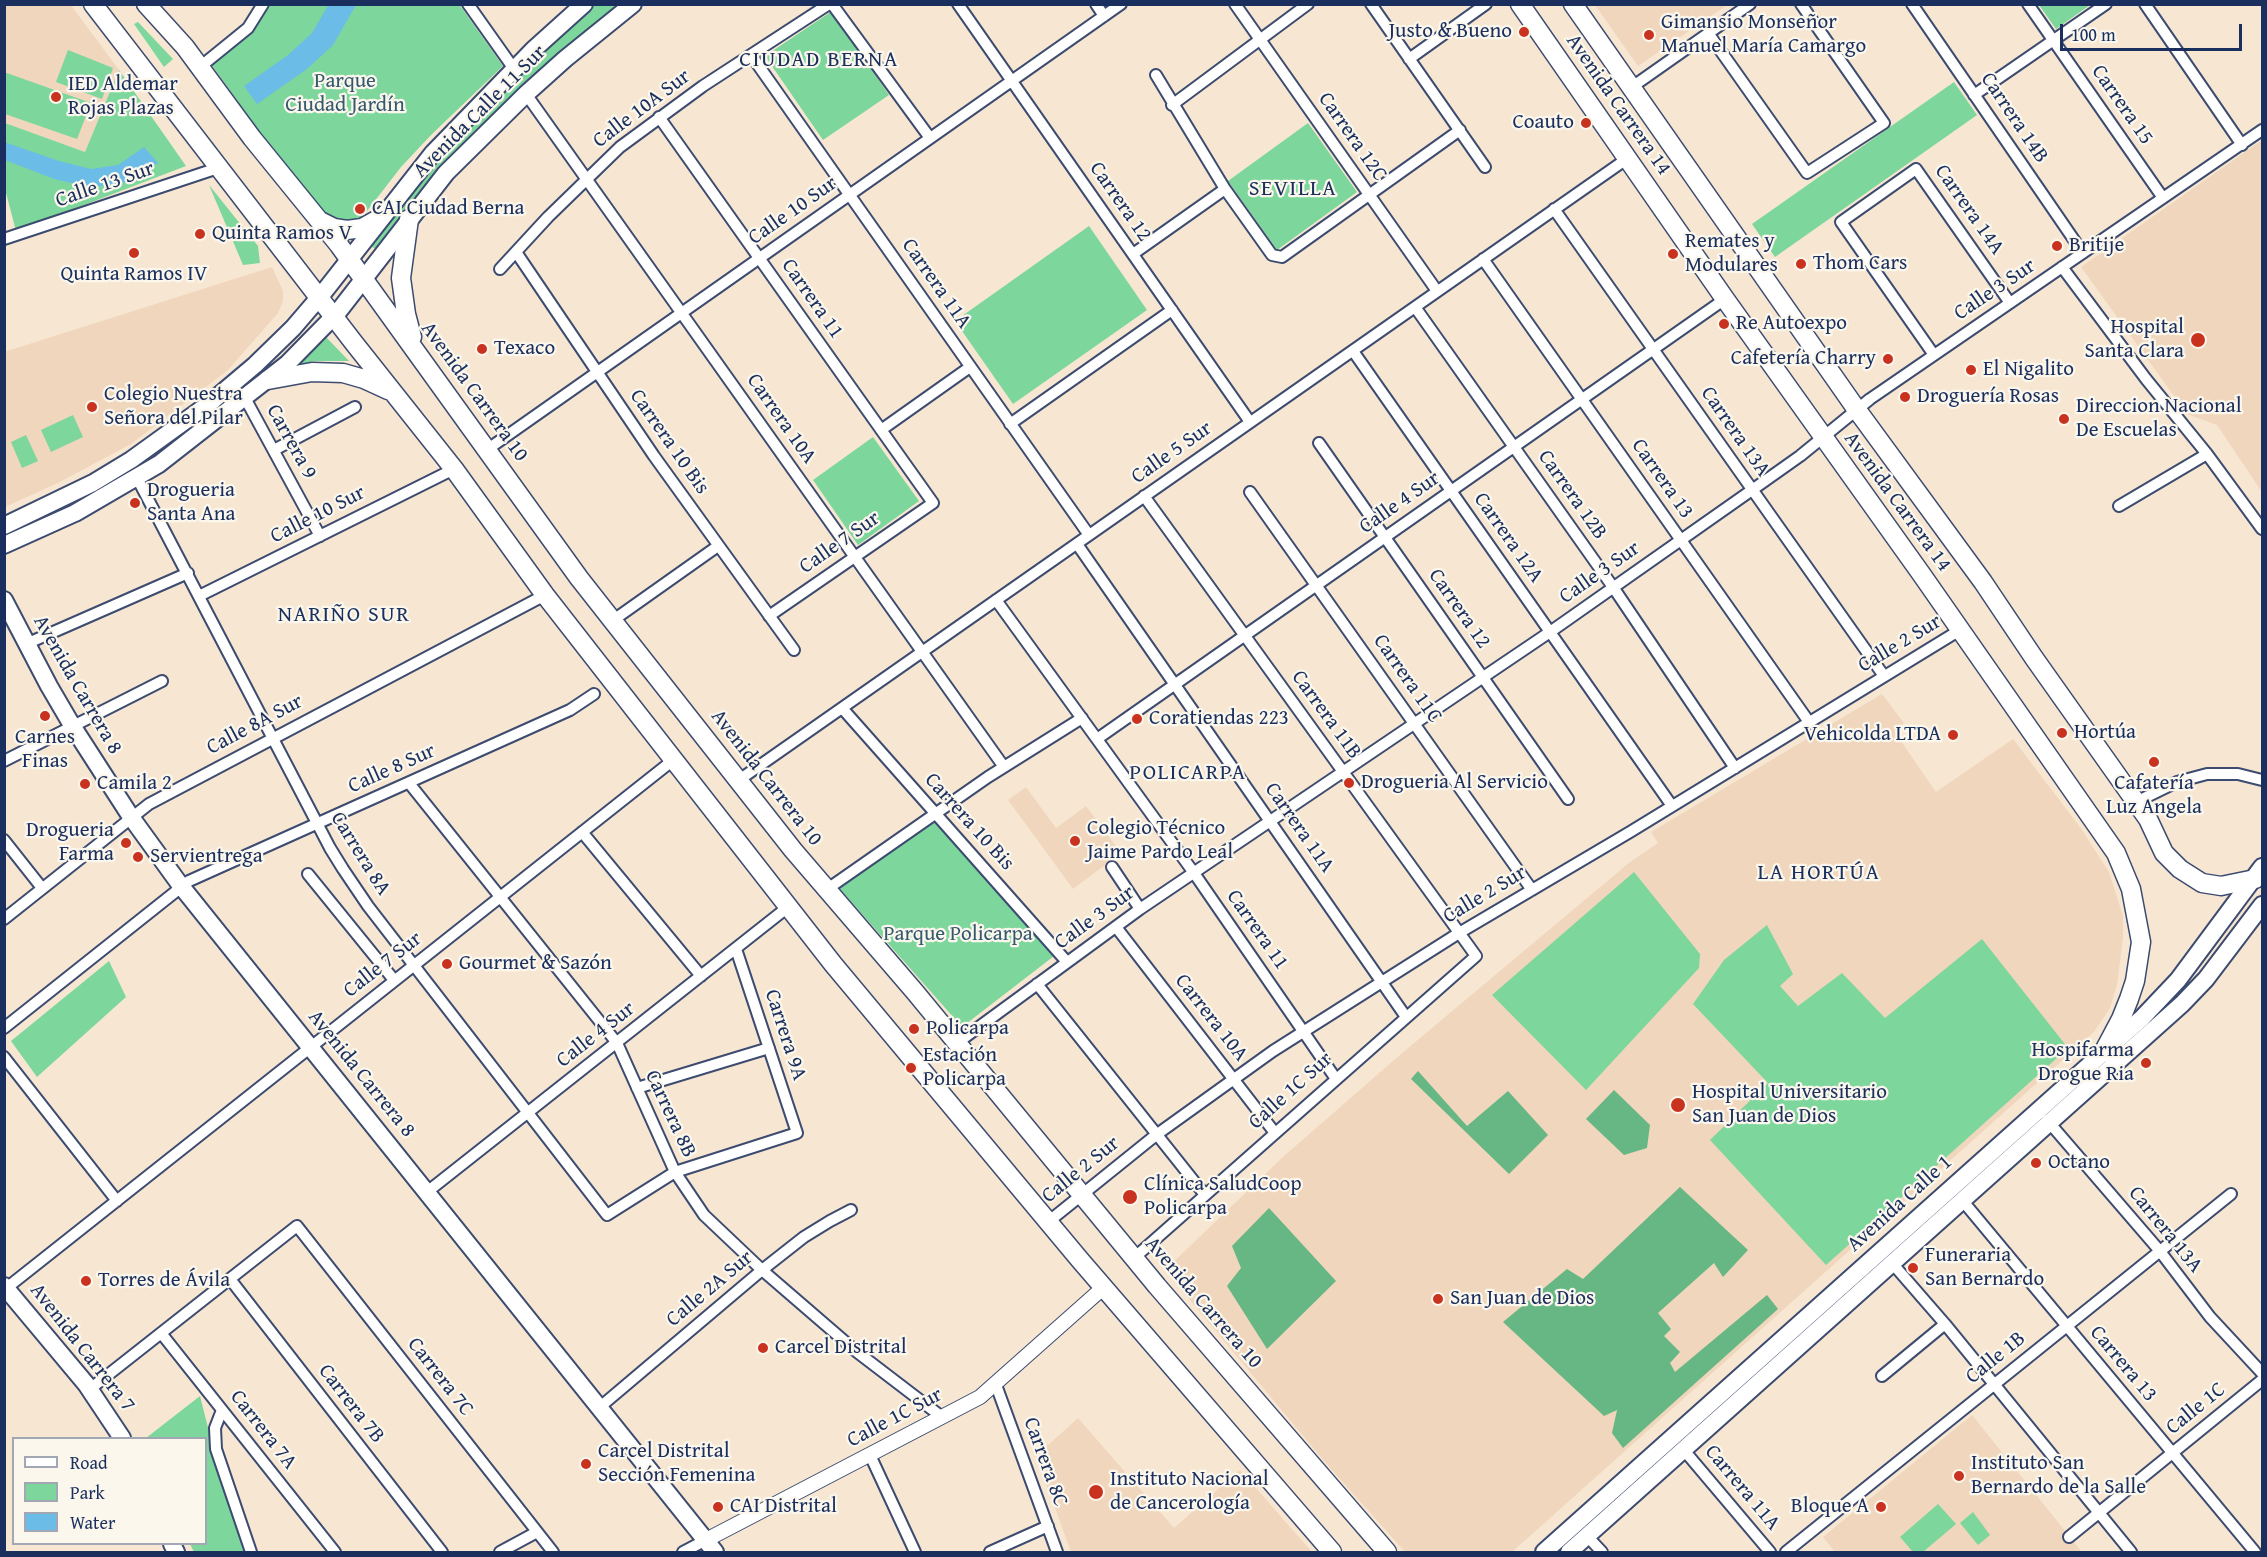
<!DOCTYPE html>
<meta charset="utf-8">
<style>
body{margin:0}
#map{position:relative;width:2267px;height:1557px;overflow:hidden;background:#f7e7d2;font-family:"Gentium Book Plus",serif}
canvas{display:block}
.frame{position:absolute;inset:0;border:6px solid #1b2f5e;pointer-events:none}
.legend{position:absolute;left:12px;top:1437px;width:195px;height:108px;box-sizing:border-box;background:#fbf7ec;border:2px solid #a1a7b3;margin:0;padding:8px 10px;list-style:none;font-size:18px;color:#1b2f5e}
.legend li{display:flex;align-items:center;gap:12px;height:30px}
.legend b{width:30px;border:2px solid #a1a7b3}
.scale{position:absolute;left:2060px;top:24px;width:182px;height:27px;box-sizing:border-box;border:3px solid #1b2f5e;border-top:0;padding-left:8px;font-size:18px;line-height:21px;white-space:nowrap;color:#1b2f5e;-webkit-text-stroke:4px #fbf7ec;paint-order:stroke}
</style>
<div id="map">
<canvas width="2267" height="1557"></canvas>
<div class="frame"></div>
<ul class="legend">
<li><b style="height:8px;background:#fff"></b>Road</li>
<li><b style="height:16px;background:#7dd69c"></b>Park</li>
<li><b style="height:16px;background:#6bbce6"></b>Water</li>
</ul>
<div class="scale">100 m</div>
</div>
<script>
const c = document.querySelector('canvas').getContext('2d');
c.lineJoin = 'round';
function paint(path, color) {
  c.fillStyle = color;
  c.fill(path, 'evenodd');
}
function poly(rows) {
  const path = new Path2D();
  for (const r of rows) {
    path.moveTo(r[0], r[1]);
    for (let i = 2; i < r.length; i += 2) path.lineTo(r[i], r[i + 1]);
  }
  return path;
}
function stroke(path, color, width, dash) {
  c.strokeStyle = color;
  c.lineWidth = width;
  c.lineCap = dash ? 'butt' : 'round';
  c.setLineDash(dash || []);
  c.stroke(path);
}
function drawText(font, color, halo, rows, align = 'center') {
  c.font = font + ' "Gentium Book Plus",serif';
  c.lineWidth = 4.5;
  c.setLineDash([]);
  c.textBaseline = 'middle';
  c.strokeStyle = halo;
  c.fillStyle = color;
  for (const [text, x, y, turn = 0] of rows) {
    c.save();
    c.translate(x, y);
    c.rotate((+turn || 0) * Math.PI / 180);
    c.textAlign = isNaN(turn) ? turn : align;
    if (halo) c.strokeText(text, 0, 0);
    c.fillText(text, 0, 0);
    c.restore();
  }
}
const built = poly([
 [5,5,71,5,119,70,85,152,5,123],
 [1595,5,1727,5,1638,66],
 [2262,140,2262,492,2217,425,2187,414,2081,267],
 [272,267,283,291,283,301,278,313,228,370,131,444,58,483,5,507,4,352],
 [1882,694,1904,723,1894,731,1936,792,2013,739,2080,827,2109,872,2123,916,2123,938,2117,985,2110,1008,2094,1032,1512,1552,1405,1552,1324,1461,1165,1270,1284,1156,1401,1054,1630,862,1658,843,1651,832],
 [1026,787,1056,828,1086,806,1121,853,1073,889,1008,800],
 [1972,1415,2082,1552,1835,1552,1823,1537],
 [1078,1418,1174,1528,1240,1470,1312,1552,1071,1552,1036,1456]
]);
const green = poly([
 [459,4,503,66,431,135,401,167,367,211,359,219,353,222,337,220,326,214,264,138,211,64,266,5],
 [593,5,622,5,505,105,462,145,427,184,377,250,371,246,434,157,565,28],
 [2039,5,2090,5,2056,29],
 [832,11,889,95,823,140,765,56],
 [138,22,173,59,164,67,134,24],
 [68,50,113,68,102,99,56,82],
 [119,70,186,166,16,231,5,189,5,123,85,152],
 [4,72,91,103,77,139,5,114],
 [1954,82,1977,115,1775,257,1752,224],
 [1308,123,1357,192,1277,250,1228,181],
 [209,185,258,246,260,263,243,265],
 [1089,226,1147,310,1013,404,955,321],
 [326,337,349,361,314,361,298,365],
 [73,415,83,437,51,452,41,430],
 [26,435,38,461,22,468,11,442],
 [873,437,919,501,858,545,813,480],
 [933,820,1054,956,962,1027,839,888],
 [1634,872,1700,954,1699,968,1586,1090,1492,995],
 [1767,925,1793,974,1780,986,1798,1006,1842,973,1885,1018,1982,939,2068,1048,1826,1265,1710,1140,1768,1083,1693,1004,1724,960],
 [109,961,126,997,37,1077,11,1041],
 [200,1396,220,1475,248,1552,194,1552,190,1544,206,1544,206,1438,146,1438],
 [1938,1504,1956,1524,1923,1552,1913,1552,1900,1537],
 [1973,1512,1990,1535,1978,1545,1960,1523]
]);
const forest = poly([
 [1418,1071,1467,1126,1508,1091,1548,1135,1509,1174,1411,1079],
 [1614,1090,1650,1125,1647,1148,1624,1155,1586,1119],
 [1680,1187,1748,1250,1723,1277,1714,1263,1658,1313,1671,1329,1664,1336,1680,1352,1670,1363,1675,1372,1767,1295,1778,1309,1623,1448,1612,1433,1617,1410,1604,1416,1503,1322,1567,1269,1583,1279],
 [1269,1208,1336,1281,1267,1349,1227,1286,1241,1268,1232,1246]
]);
const water = poly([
 [329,4,356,5,333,45,307,69,257,104,244,86,288,55,312,33],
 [4,142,59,161,91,169,118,165,144,147,158,163,127,182,100,186,76,184,54,179,5,160]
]);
const minor = poly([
 [468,4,514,69],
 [832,4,930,138],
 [958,4,1250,422],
 [1096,4,1104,16],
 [1235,4,1437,291],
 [1371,4,1485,167],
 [1912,4,2083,253],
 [2028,4,2163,198],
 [2145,4,2242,145],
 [1708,33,1807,173,1884,123,1801,4],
 [751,55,1089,535],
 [1409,59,1486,4],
 [200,67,248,28,263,4],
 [1156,75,1225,189,1272,255,1282,257,1460,130],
 [1632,87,1750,4],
 [526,94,1004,767],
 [1974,95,2106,4],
 [1172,105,1308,4],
 [659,117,933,503,769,616],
 [1554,209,1884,676],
 [4,239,218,168],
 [516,252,654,456,794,650],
 [1133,254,1225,189],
 [1483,259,1809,722],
 [2062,267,2146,379,2207,454,2262,529],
 [500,269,548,217,620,147,703,86,829,4],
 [1415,307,1613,587,1735,768],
 [1353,351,1672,806],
 [1934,355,1841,222,1916,169,2010,303],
 [245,398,320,536],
 [1010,424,1172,310],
 [881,430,970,367],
 [1319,443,1568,799],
 [488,449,1121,4],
 [274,450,355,407],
 [137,478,330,848,343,869,368,906,607,1215,675,1172,797,1133,736,949],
 [1250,492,1532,890],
 [2119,506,2207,454],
 [1077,544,1406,1017],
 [199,596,454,469],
 [996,600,1194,873,1336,1079],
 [612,621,718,546],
 [26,644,188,573],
 [842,708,1067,962],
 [1097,739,1725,299],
 [4,761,162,681],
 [739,780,1628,158],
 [409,783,617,1043,675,1172,704,1215,762,1270,857,1352,942,1417],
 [2136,802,2177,782,2207,774,2238,774,2262,780],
 [582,832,701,976],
 [4,840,42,888],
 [1112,867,1140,909],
 [308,874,394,980],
 [826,890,988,777,1082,718],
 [4,919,149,804,545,595],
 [1116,927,1275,1133],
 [1037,984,1205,1195],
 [4,1028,189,881,570,710,594,694],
 [957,1043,1140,909,1550,632,1752,490,1800,456,1870,399,2262,130],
 [4,1057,117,1201],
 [637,1088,769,1048],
 [2047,1120,2159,1250,2210,1317,2262,1373],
 [427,1192,788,907],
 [1962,1200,2255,1552],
 [1048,1222,1156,1135,1273,1051,1459,933,1630,832,1960,630],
 [1134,1258,1476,956,1144,496],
 [1892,1263,1945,1324,2131,1552],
 [230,1279,442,1552],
 [4,1290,672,761],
 [161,1333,335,1552],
 [1882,1376,1945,1324],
 [996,1385,1057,1552],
 [90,1389,297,1226,553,1552],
 [600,1407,762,1270,804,1237,830,1221,851,1210],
 [222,1410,215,1428,216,1449,251,1552],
 [1683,1449,1770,1552],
 [870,1455,915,1552],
 [1587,1536,1602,1552],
 [2069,1537,2262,1380],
 [500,1552,537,1532],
 [683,1552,706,1540],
 [990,1552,1048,1526],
 [1786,1552,2231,1194]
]);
const tertiary = poly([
 [706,1540,980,1397,1104,1287]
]);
const secondary = poly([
 [4,526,93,483,131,460,210,403,255,365,293,328,323,293,433,153,533,50,584,4],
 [4,545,75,513,159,464,287,364,338,312,446,173,526,94,565,59,633,4],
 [4,600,49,686,73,727,131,817,181,886,715,1552],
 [4,1286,86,1384,122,1438],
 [172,1544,176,1552],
 [1544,1552,2142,1018,2178,980,2262,867],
 [1569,1552,2182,1004,2206,979,2262,905]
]);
const primary = poly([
 [93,4,354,343,454,469,545,595,833,964,1080,1260,1332,1552],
 [146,4,185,47,252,138,339,245,579,578,793,850,915,992,1157,1286,1387,1552],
 [1520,4,1725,299,1922,575,2116,853,2131,889,2141,942,2135,981,2129,999,2121,1019,2103,1053],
 [1573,4,1857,410,1983,582,2034,658,2148,819,2164,853,2180,869,2202,883,2221,886,2255,879],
 [409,219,401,278,406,314,412,337],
 [320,221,334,228,347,230,362,228,380,218],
 [268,380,312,372,343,373,364,379,388,390]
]);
const markers = [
 [1524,32,6,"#c8321e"],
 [1649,35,6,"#c8321e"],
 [56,97,6,"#c8321e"],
 [1586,123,6,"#c8321e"],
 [360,209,6,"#c8321e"],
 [200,234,6,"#c8321e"],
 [2057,246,6,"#c8321e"],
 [134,253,6,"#c8321e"],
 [1673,254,6,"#c8321e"],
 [1801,264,6,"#c8321e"],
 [1724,324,6,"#c8321e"],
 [2198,340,8,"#c8321e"],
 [482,349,6,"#c8321e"],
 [1888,359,6,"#c8321e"],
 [1971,370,6,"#c8321e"],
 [1905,397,6,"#c8321e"],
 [92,407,6,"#c8321e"],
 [2064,419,6,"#c8321e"],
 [135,503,6,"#c8321e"],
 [45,716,6,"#c8321e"],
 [1137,719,6,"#c8321e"],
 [2062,733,6,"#c8321e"],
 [1953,735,6,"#c8321e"],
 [2154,762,6,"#c8321e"],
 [1349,783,6,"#c8321e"],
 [85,784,6,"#c8321e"],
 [1075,841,6,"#c8321e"],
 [126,843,6,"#c8321e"],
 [138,857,6,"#c8321e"],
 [447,964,6,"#c8321e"],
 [914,1029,6,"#c8321e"],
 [2146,1063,6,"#c8321e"],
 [911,1068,6,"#c8321e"],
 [1678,1105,8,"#c8321e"],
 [2036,1163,6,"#c8321e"],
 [1130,1197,8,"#c8321e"],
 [1913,1268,6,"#c8321e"],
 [86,1281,6,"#c8321e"],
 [1438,1299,6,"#c8321e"],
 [763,1348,6,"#c8321e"],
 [586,1464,6,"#c8321e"],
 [1959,1476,6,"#c8321e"],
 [1096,1492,8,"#c8321e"],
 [718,1507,6,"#c8321e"],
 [1881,1507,6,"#c8321e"]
];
const poiNames = [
 ["Gimansio Monseñor",1661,23],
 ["Manuel María Camargo",1661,47],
 ["Justo & Bueno",1512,32,"right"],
 ["IED Aldemar",68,85],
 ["Rojas Plazas",68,109],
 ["Coauto",1574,123,"right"],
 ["CAI Ciudad Berna",372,209],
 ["Quinta Ramos V",212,234],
 ["Remates y",1685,242],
 ["Modulares",1685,266],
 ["Britije",2069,246],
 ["Thom Cars",1813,264],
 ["Quinta Ramos IV",134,275,"center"],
 ["Re Autoexpo",1736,324],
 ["Hospital",2184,328,"right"],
 ["Santa Clara",2184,352,"right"],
 ["Texaco",494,349],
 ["Cafetería Charry",1876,359,"right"],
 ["El Nigalito",1983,370],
 ["Colegio Nuestra",104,395],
 ["Señora del Pilar",104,419],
 ["Droguería Rosas",1917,397],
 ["Direccion Nacional",2076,407],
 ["De Escuelas",2076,431],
 ["Drogueria",147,491],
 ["Santa Ana",147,515],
 ["Coratiendas 223",1149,719],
 ["Hortúa",2074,733],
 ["Vehicolda LTDA",1941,735,"right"],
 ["Carnes",45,738,"center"],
 ["Finas",45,762,"center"],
 ["Drogueria Al Servicio",1361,783],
 ["Camila 2",97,784],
 ["Cafatería",2154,784,"center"],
 ["Luz Angela",2154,808,"center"],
 ["Colegio Técnico",1087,829],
 ["Jaime Pardo Leal",1087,853],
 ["Drogueria",114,831,"right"],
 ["Farma",114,855,"right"],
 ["Servientrega",150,857],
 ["Gourmet & Sazón",459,964],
 ["Policarpa",926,1029],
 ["Hospifarma",2134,1051,"right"],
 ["Drogue Ria",2134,1075,"right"],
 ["Estación",923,1056],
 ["Policarpa",923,1080],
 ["Hospital Universitario",1692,1093],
 ["San Juan de Dios",1692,1117],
 ["Octano",2048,1163],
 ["Clínica SaludCoop",1144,1185],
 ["Policarpa",1144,1209],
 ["Funeraria",1925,1256],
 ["San Bernardo",1925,1280],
 ["Torres de Ávila",98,1281],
 ["San Juan de Dios",1450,1299],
 ["Carcel Distrital",775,1348],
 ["Carcel Distrital",598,1452],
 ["Sección Femenina",598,1476],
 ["Instituto San",1971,1464],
 ["Bernardo de la Salle",1971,1488],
 ["Instituto Nacional",1110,1480],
 ["de Cancerología",1110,1504],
 ["CAI Distrital",730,1507],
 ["Bloque A",1869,1507,"right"]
];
const parkNames = [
 ["Parque",345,82],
 ["Ciudad Jardín",345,106],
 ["Parque Policarpa",958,935]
];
const streetNames = [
 ["Avenida Carrera 14",1618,105,55],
 ["Carrera 15",2122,105,55],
 ["Calle 10A Sur",642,109,-37],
 ["Avenida Calle 11 Sur",480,112,-45],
 ["Carrera 14B",2014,118,56],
 ["Carrera 12C",1352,137,55],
 ["Calle 13 Sur",105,185,-19],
 ["Carrera 12",1120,202,55],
 ["Carrera 14A",1969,210,55],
 ["Calle 10 Sur",793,211,-35],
 ["Carrera 11A",936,284,55],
 ["Calle 3 Sur",1995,290,-34],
 ["Carrera 11",812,299,55],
 ["Avenida Carrera 10",474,392,54],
 ["Carrera 10A",781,419,55],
 ["Carrera 13A",1735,432,55],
 ["Carrera 9",291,442,61],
 ["Carrera 10 Bis",669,442,55],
 ["Calle 5 Sur",1172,453,-35],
 ["Carrera 13",1662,479,55],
 ["Carrera 12B",1572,495,55],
 ["Avenida Carrera 14",1897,502,54],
 ["Calle 4 Sur",1400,503,-35],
 ["Calle 10 Sur",318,515,-27],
 ["Carrera 12A",1508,538,55],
 ["Calle 7 Sur",840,543,-35],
 ["Calle 3 Sur",1600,573,-35],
 ["Carrera 12",1459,609,55],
 ["Calle 2 Sur",1900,644,-31],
 ["Carrera 11C",1407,679,55],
 ["Avenida Carrera 8",77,685,60],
 ["Carrera 11B",1326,715,54],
 ["Calle 8A Sur",255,725,-28],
 ["Calle 8 Sur",392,769,-24],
 ["Avenida Carrera 10",766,778,52],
 ["Carrera 10 Bis",969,822,48],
 ["Carrera 11A",1299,828,55],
 ["Carrera 8A",360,854,58],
 ["Calle 2 Sur",1485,895,-31],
 ["Calle 3 Sur",1095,918,-36],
 ["Carrera 11",1257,930,55],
 ["Calle 7 Sur",383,965,-38],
 ["Carrera 10A",1211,1018,52],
 ["Calle 4 Sur",596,1035,-38],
 ["Carrera 9A",785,1035,72],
 ["Avenida Carrera 8",361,1074,51],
 ["Calle 1C Sur",1291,1091,-42],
 ["Carrera 8B",670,1114,65],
 ["Calle 2 Sur",1081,1170,-39],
 ["Avenida Calle 1",1900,1204,-42],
 ["Carrera 13A",2165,1230,51],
 ["Calle 2A Sur",710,1289,-40],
 ["Avenida Carrera 10",1203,1303,49],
 ["Avenida Carrera 7",82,1348,52],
 ["Calle 1B",1996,1358,-39],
 ["Carrera 13",2123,1364,50],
 ["Carrera 7C",440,1377,52],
 ["Carrera 7B",351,1404,52],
 ["Calle 1C",2196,1409,-39],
 ["Calle 1C Sur",895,1418,-28],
 ["Carrera 7A",263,1430,52],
 ["Carrera 8C",1045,1462,70],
 ["Carrera 11A",1742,1488,50]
];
const neighbourhoodNames = [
 ["CIUDAD BERNA",819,60],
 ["SEVILLA",1293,189],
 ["NARIÑO SUR",344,615],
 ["POLICARPA",1188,773],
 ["LA HORTÚA",1819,873]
];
paint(built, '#f0d6bc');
paint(green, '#7dd69c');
paint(forest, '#66b784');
paint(water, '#6bbce6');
stroke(minor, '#3c4b6f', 14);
stroke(tertiary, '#3c4b6f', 16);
stroke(secondary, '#3c4b6f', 20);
stroke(primary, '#3c4b6f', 21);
stroke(minor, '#fff', 10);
stroke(tertiary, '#fff', 14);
stroke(secondary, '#fff', 16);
stroke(primary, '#fff', 18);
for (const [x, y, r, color] of markers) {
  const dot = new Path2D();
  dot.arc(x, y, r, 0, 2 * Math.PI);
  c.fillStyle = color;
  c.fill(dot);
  stroke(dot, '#fbf7ec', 2);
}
drawText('21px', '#1b2f5e', '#fbf7ec', poiNames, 'left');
drawText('21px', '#34596e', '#fbf7ec', parkNames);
drawText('21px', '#1b2f5e', '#fbf7ec', streetNames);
c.letterSpacing = '1.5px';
drawText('22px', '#1b2f5e', '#fbf7ec', neighbourhoodNames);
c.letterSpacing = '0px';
</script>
